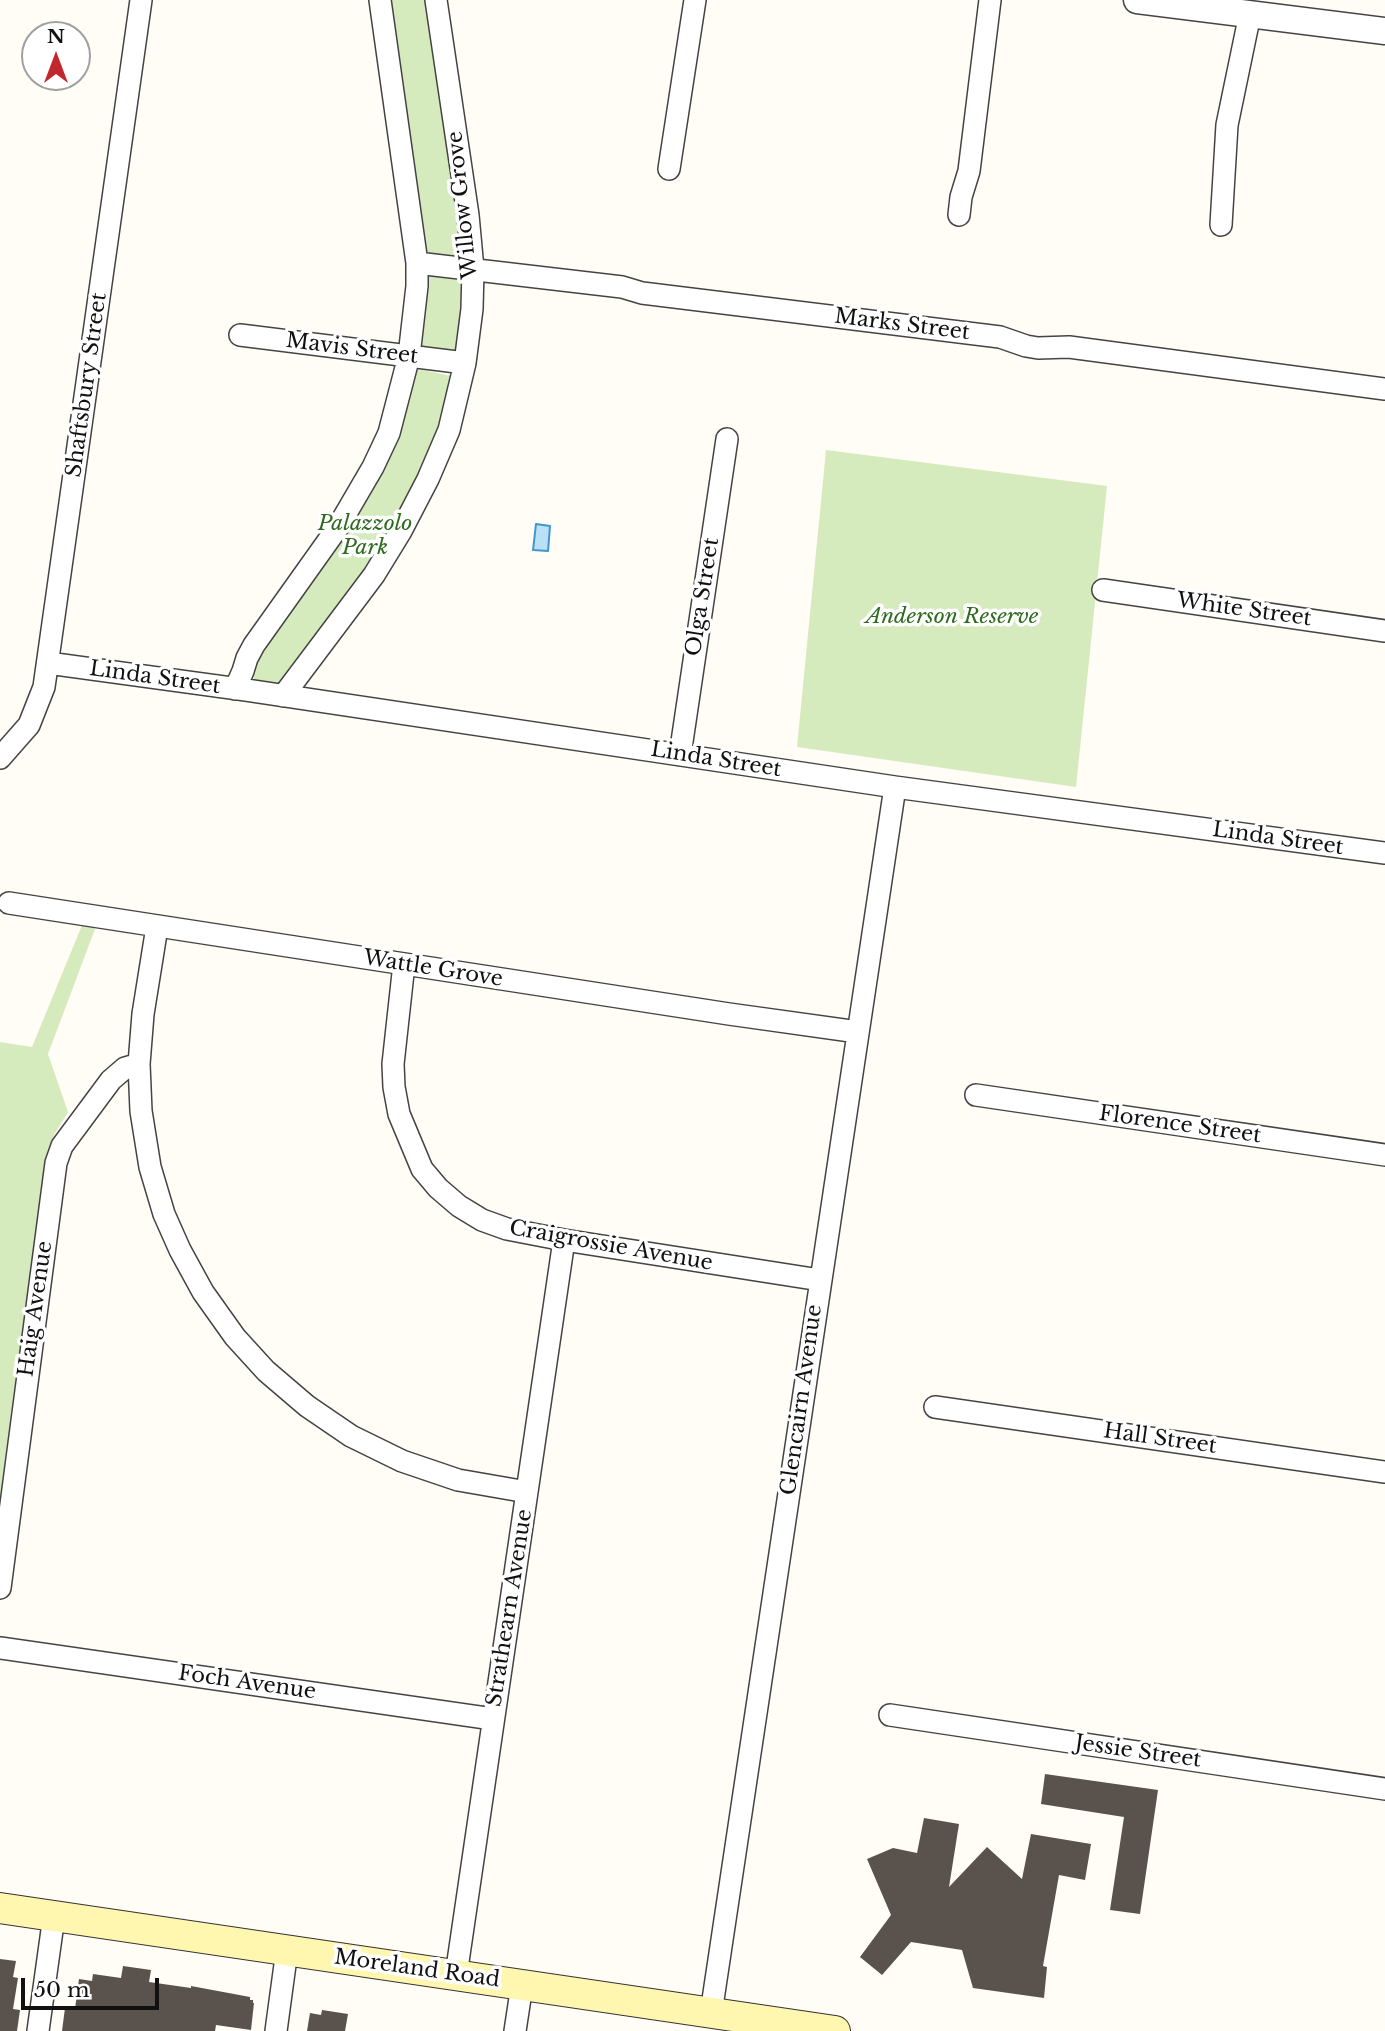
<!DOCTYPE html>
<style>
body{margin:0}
#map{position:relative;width:1385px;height:2031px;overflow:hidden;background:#fffdf5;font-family:"Libre Baskerville",serif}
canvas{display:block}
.north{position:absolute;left:21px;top:21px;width:70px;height:70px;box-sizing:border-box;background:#fff;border:2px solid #a0a0a0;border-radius:50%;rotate:0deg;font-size:19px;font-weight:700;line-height:28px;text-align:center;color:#111}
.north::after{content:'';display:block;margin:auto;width:24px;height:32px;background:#c4262e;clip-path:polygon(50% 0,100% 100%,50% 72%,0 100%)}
.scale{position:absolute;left:21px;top:1978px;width:138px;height:32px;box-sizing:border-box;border:4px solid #111;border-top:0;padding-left:9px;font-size:21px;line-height:24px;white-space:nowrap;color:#111;-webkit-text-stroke:5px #fff;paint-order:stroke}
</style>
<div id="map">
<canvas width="1385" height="2031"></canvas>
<div class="north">N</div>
<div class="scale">50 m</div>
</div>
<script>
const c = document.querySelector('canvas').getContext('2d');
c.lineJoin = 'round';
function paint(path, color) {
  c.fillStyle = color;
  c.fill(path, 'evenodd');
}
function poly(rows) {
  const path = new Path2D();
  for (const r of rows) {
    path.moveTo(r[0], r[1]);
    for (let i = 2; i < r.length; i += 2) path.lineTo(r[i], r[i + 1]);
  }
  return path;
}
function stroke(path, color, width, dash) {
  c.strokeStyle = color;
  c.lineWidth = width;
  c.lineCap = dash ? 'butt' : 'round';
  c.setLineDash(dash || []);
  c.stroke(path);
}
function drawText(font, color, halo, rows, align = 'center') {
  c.font = font + ' "Libre Baskerville",serif';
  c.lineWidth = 7;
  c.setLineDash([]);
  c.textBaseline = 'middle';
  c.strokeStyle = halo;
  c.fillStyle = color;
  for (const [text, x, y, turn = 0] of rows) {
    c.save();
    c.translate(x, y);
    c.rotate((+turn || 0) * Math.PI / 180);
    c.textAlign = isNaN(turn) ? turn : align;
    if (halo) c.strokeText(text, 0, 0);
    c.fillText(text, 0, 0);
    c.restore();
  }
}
const green = poly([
 [387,0,429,0,466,250,461,260,426,255],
 [432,276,458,280,466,283,457,352,424,351,419,345,426,279],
 [423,370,451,376,453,383,443,428,385,548,286,678,275,685,255,681,251,672,252,663,355,512,413,371],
 [826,450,1107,486,1076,787,797,747],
 [85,918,98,921,48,1054,68,1112,54,1135,48,1154,0,1507,0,1042,32,1047]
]);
const water = poly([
 [536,524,550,526,548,551,533,550,536,524]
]);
const building = poly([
 [1045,1774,1158,1790,1140,1914,1110,1910,1124,1817,1041,1804],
 [924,1818,959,1824,949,1887,987,1847,1022,1879,1031,1834,1091,1844,1085,1880,1059,1875,1043,1966,1047,1967,1044,1998,973,1988,962,1950,911,1942,882,1975,860,1957,891,1915,867,1859,893,1848,917,1853],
 [0,1959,16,1961,13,1977,18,1978,13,2009,20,2010,17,2031,0,2031],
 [123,1966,151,1970,149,1982,191,1988,191,1986,250,1997,250,2000,253,2000,253,2003,254,2003,251,2030,216,2025,215,2031,62,2031,65,2008,75,2009,79,1979,92,1981,93,1974,121,1978],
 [322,2010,348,2014,345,2031,307,2031,310,2013,321,2015]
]);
const minor = poly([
 [669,169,695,0],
 [959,215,961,197,969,171,990,0],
 [1221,225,1227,125,1250,14],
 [417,263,622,287,642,293,1000,337,1026,346,1038,348,1069,347,1385,389],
 [240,335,465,363],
 [1103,590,1385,631],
 [48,663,246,690,895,787,1385,853],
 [235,689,243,671,247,658,254,645,338,527,373,467,389,433,409,356,417,286,417,263,380,0],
 [283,696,374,575,401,531,428,479,449,430,465,363,472,309,473,269,468,215,436,0],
 [680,755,727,439],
 [0,758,29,725,44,687,141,0],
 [9,903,729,1014,858,1032],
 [157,927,143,1014,139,1064,141,1111,150,1167,164,1214,180,1250,203,1292,235,1337,266,1371,307,1406,351,1436,402,1461,458,1480,527,1492],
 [404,964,393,1064,394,1087,399,1114,422,1169,438,1188,459,1206,482,1220,507,1229,564,1240,820,1280],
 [976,1095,1385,1155],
 [935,1407,1385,1472],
 [0,1588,56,1163,62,1146,111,1080,125,1068,139,1064],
 [0,1648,493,1719],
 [890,1715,1385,1789],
 [456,1975,564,1240],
 [711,2013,895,787],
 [38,2031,54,1916],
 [276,2031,287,1950],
 [515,2031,522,1985]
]);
const tertiary = poly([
 [1137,0,1385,31]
]);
const secondary = poly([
 [0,1908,835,2031]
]);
const streetNames = [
 ["Willow Grove",463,205,-96],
 ["Marks Street",902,325,7],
 ["Mavis Street",352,349,7],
 ["Shaftsbury Street",87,385,-82],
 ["Olga Street",703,597,-81],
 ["White Street",1244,610,8],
 ["Linda Street",155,678,8],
 ["Linda Street",716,760,9],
 ["Linda Street",1278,839,8],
 ["Wattle Grove",433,969,9],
 ["Florence Street",1180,1125,8],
 ["Craigrossie Avenue",611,1246,10],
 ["Haig Avenue",36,1309,-82],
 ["Glencairn Avenue",802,1400,-82],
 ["Hall Street",1160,1439,8],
 ["Strathearn Avenue",510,1608,-81],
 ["Foch Avenue",247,1683,8],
 ["Jessie Street",1138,1752,8],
 ["Moreland Road",417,1969,8]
];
const parkNames = [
 ["Palazzolo",365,524],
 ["Park",365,548],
 ["Anderson Reserve",952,617]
];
paint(green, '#d5ebbd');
paint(water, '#b9e0f7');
stroke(water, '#3f96cf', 2);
paint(building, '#5a524d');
stroke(minor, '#444', 24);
stroke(tertiary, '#444', 29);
stroke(secondary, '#333', 32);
stroke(minor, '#fff', 21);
stroke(tertiary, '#fff', 26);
stroke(secondary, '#fff6b0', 30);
drawText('21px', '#111', '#fff', streetNames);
drawText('italic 21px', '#2f6b1f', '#fff', parkNames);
</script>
